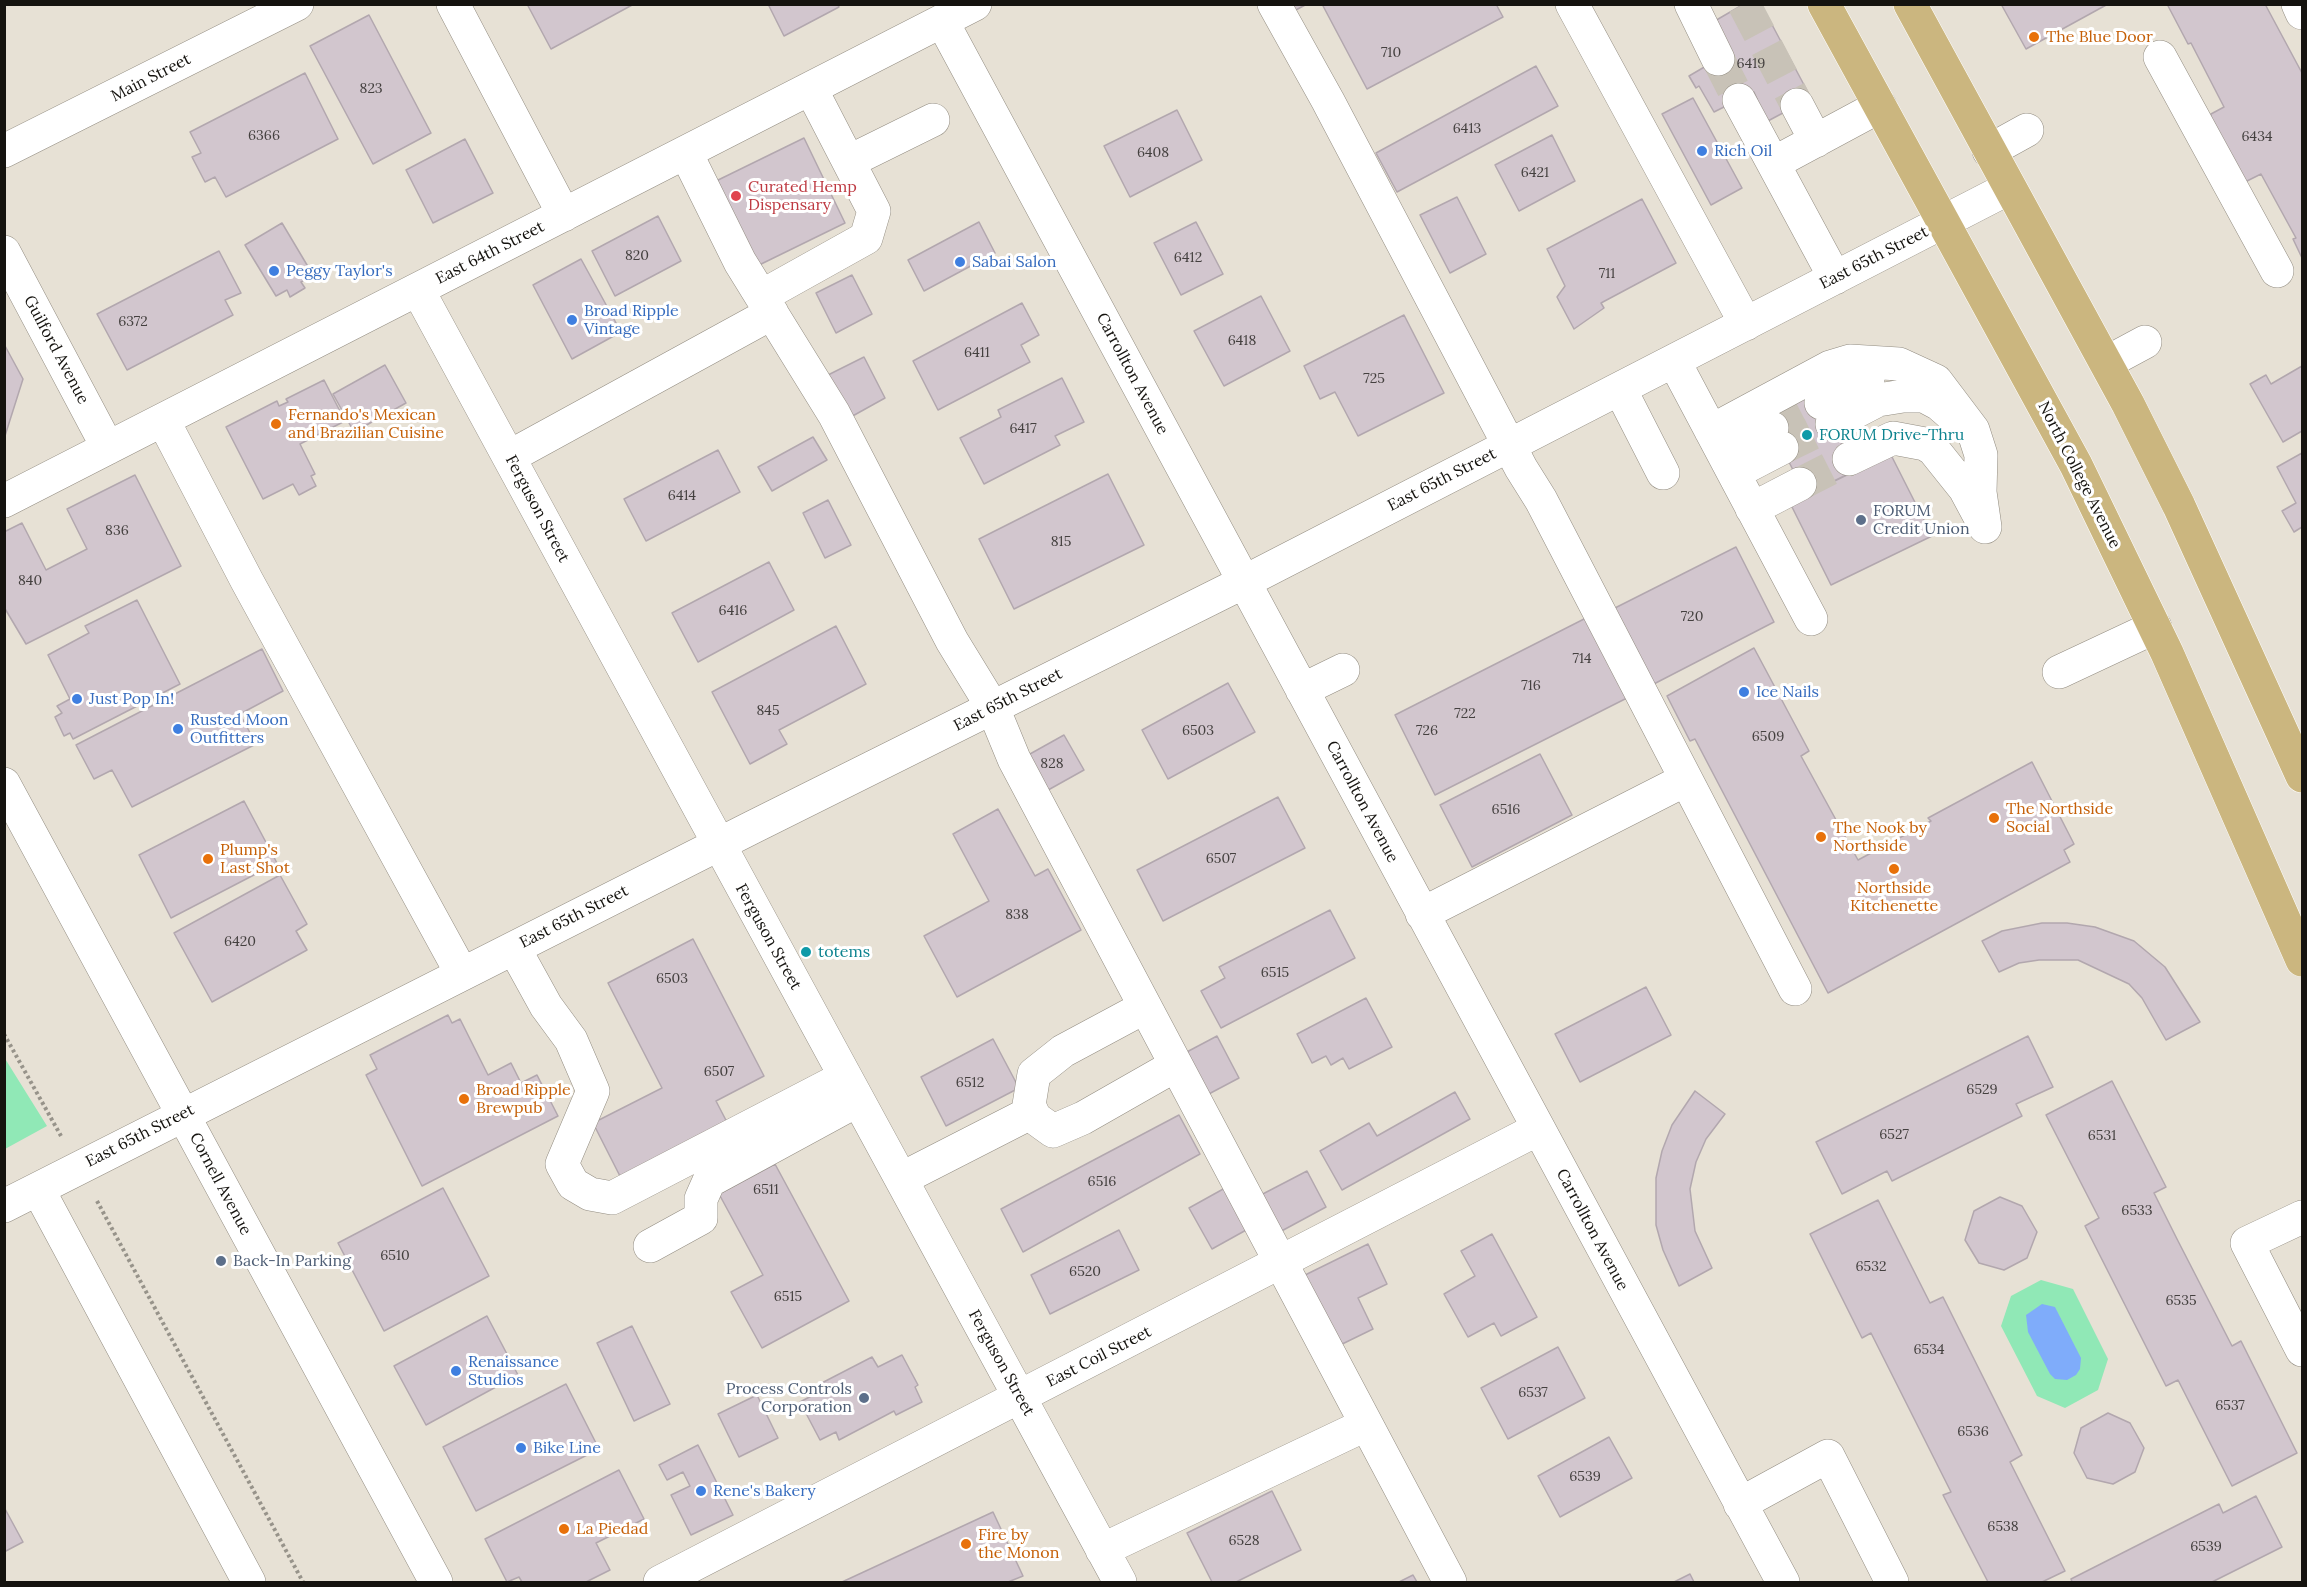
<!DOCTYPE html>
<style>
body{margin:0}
#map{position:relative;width:2307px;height:1587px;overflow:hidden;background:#e7e1d5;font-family:Lora,serif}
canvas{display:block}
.frame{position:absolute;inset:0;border:6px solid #15130f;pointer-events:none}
</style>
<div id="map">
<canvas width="2307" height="1587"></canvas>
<div class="frame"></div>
</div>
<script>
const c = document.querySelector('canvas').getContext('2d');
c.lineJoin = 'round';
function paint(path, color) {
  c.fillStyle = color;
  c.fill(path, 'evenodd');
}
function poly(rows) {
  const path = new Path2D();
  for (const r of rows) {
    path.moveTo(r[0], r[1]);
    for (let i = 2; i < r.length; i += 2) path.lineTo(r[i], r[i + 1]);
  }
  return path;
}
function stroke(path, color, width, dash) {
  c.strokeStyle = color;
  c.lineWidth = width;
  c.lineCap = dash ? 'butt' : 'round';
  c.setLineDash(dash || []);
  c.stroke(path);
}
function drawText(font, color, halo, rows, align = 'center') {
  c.font = font + ' Lora,serif';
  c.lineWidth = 6;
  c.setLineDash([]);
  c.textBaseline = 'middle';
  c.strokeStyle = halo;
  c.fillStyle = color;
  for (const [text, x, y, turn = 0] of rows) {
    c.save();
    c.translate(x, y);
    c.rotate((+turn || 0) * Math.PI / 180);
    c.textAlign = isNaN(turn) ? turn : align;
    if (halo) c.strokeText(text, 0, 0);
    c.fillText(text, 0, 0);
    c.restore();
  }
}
const green = poly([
 [4,1057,47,1126,5,1149,4,1149],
 [2041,1280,2073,1289,2108,1359,2098,1390,2065,1408,2037,1396,2001,1326,2011,1296]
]);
const water = poly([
 [2042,1304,2055,1307,2081,1358,2080,1369,2076,1375,2067,1380,2055,1379,2050,1374,2028,1332,2026,1315]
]);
const building = poly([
 [527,4,634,4,551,49,527,4],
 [768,4,837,4,839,7,784,36,768,4],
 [1290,4,1307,4,1294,11,1290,4],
 [1322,4,1496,4,1503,17,1367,89,1322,4],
 [1744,4,1761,4,1811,98,1766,122,1754,100,1757,99,1754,92,1714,112,1699,86,1696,88,1689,76,1718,59,1713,22,1744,4],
 [2001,4,2108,4,2026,49,2001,4],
 [2167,4,2265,4,2302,73,2302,258,2293,239,2296,238,2261,174,2247,181,2242,180,2210,120,2211,114,2224,107,2191,43,2188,44,2167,4],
 [369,15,431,133,373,164,310,46,369,15],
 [1536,66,1558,106,1397,192,1376,153,1536,66],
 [305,73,338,139,226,197,215,177,205,182,192,157,201,153,190,132,305,73],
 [1693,98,1742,188,1711,205,1662,114,1693,98],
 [1177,110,1202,160,1130,197,1104,146,1177,110],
 [1552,135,1575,181,1519,211,1495,165,1552,135],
 [804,138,845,223,753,268,712,183,804,138],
 [465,139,493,193,433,223,406,170,465,139],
 [1457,197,1486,254,1450,273,1420,215,1457,197],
 [1642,199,1676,263,1601,303,1604,308,1574,329,1557,297,1565,286,1547,249,1642,199],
 [658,216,681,261,615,296,592,251,658,216],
 [979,222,995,253,924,291,908,260,979,222],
 [1196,222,1223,274,1181,295,1154,243,1196,222],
 [282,223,313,275,301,282,305,288,290,297,287,290,276,296,245,245,282,223],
 [219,251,241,293,225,300,233,315,127,370,97,314,219,251],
 [581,259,621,332,572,359,533,285,581,259],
 [852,275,872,314,836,333,816,293,852,275],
 [1261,296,1290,351,1224,386,1194,331,1261,296],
 [1022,303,1039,335,1021,345,1030,362,938,410,913,361,1022,303],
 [1404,315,1444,393,1358,436,1335,392,1320,399,1304,366,1404,315],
 [4,344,23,379,4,439,4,344],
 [864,357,885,398,849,418,826,376,864,357],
 [385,365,406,403,354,432,333,394,385,365],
 [2302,366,2302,431,2283,442,2250,384,2266,375,2271,384,2302,366],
 [1062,378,1084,422,1055,436,1060,445,984,484,960,438,1001,417,998,410,1062,378],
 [324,380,345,421,300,444,315,474,311,476,316,486,299,495,293,484,263,499,226,427,277,401,279,406,288,402,286,399,324,380],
 [1814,388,1855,471,1810,493,1801,486,1767,418,1814,388],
 [813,437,827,460,772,491,758,467,813,437],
 [718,450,740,492,646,541,624,499,718,450],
 [1890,453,1932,536,1831,585,1790,503,1890,453],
 [2302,453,2302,527,2294,532,2282,511,2296,503,2277,467,2302,453],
 [1108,474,1144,545,1014,609,979,539,1108,474],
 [135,475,181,566,26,644,4,607,4,532,22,523,46,570,87,549,67,509,135,475],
 [828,500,851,545,825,558,803,513,828,500],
 [1736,547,1774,622,1648,687,1609,611,1736,547],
 [769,562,794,610,698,662,672,613,769,562],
 [137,600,180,684,73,739,70,733,64,736,55,717,62,713,57,706,70,699,48,655,89,633,85,626,137,600],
 [1586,618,1627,698,1435,795,1395,715,1586,618],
 [836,626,866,684,779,730,787,744,750,764,712,692,836,626],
 [1754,648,1809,751,1801,756,1858,860,1931,821,1928,818,2032,762,2074,844,2064,850,2070,862,1828,993,1695,739,1690,741,1667,696,1754,648],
 [262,649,283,691,240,714,256,744,132,807,112,770,94,779,76,745,262,649],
 [1228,683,1255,732,1168,779,1142,730,1228,683],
 [1064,735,1084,770,1041,794,1021,759,1064,735],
 [1540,754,1572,815,1472,867,1440,805,1540,754],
 [1278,797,1305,848,1163,921,1137,870,1278,797],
 [244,801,277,863,171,918,139,855,244,801],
 [998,809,1035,876,1048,869,1081,930,957,997,924,936,989,901,953,834,998,809],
 [280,875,307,924,296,931,307,950,212,1002,174,933,280,875],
 [1330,910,1355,958,1221,1028,1201,991,1225,978,1219,967,1330,910],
 [2042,923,2067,923,2095,927,2134,941,2165,967,2200,1022,2166,1040,2142,998,2129,984,2078,960,2039,960,2019,963,1999,972,1982,941,2002,931,2042,923],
 [693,939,764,1076,716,1101,730,1128,624,1184,593,1123,662,1088,608,983,693,939],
 [1646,987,1671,1035,1580,1082,1555,1034,1646,987],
 [1366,998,1392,1047,1349,1069,1343,1058,1331,1065,1326,1056,1312,1063,1297,1034,1366,998],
 [448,1015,452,1023,460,1019,488,1075,511,1063,521,1083,537,1075,558,1116,422,1186,366,1075,377,1069,370,1055,448,1015],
 [1217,1036,1239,1078,1205,1096,1183,1054,1217,1036],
 [2028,1036,2053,1087,2016,1104,2022,1116,1892,1181,1887,1171,1842,1194,1816,1142,2028,1036],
 [993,1039,1019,1088,946,1126,921,1077,993,1039],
 [2112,1081,2166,1187,2154,1193,2177,1239,2232,1346,2241,1341,2297,1453,2232,1486,2178,1380,2166,1386,2085,1226,2099,1218,2046,1115,2112,1081],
 [1695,1091,1725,1114,1706,1139,1696,1162,1690,1189,1695,1231,1712,1268,1679,1286,1663,1250,1656,1225,1656,1178,1662,1151,1672,1125,1695,1091],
 [1455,1092,1470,1119,1342,1190,1320,1151,1369,1123,1377,1136,1455,1092],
 [1179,1115,1200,1154,1023,1252,1001,1209,1179,1115],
 [775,1164,849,1301,762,1348,731,1292,763,1275,719,1194,775,1164],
 [1307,1171,1326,1207,1276,1234,1257,1197,1307,1171],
 [443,1188,489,1276,384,1331,338,1243,443,1188],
 [1225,1188,1248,1229,1212,1249,1189,1208,1225,1188],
 [2000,1197,2022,1206,2037,1232,2027,1258,2004,1270,1979,1263,1965,1240,1974,1211,2000,1197],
 [1878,1200,1930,1303,1943,1297,2022,1455,2010,1462,2065,1571,2042,1582,1988,1582,1943,1495,1951,1492,1871,1333,1862,1338,1810,1234,1878,1200],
 [1119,1230,1139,1270,1050,1314,1031,1275,1119,1230],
 [1492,1234,1537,1317,1501,1336,1494,1323,1468,1337,1444,1294,1475,1276,1461,1251,1492,1234],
 [1368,1244,1387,1284,1358,1298,1373,1329,1332,1349,1297,1279,1368,1244],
 [487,1316,518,1375,426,1425,394,1366,487,1316],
 [632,1326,670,1404,634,1421,597,1343,632,1326],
 [1558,1347,1585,1398,1508,1439,1481,1388,1558,1347],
 [902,1355,918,1385,915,1387,922,1402,896,1415,894,1411,839,1440,836,1432,820,1440,800,1402,815,1394,812,1388,872,1357,878,1367,902,1355],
 [566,1384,599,1449,476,1511,443,1447,566,1384],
 [757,1395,778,1438,739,1457,718,1414,757,1395],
 [2108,1413,2130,1423,2144,1448,2135,1472,2113,1484,2087,1478,2074,1453,2081,1428,2108,1413],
 [1609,1437,1632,1478,1560,1517,1538,1476,1609,1437],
 [698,1445,733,1515,691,1535,671,1495,690,1486,683,1472,667,1480,659,1465,698,1445],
 [619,1470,644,1519,596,1543,610,1570,586,1582,522,1582,519,1577,507,1582,485,1539,619,1470],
 [1272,1491,1301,1550,1236,1582,1212,1582,1187,1533,1272,1491],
 [2256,1496,2282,1547,2212,1582,2072,1582,2071,1579,2219,1504,2223,1513,2256,1496],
 [4,1507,23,1542,4,1552,4,1507],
 [993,1512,1023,1576,1008,1582,842,1582,993,1512],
 [1690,1574,1694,1582,1674,1582,1690,1574],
 [1413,1575,1417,1582,1399,1582,1413,1575]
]);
const minorTunnel = poly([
 [1744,4,1797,105],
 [1718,59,1739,100],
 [1772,428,1821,403],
 [1782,448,1832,424],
 [1800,484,1849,459]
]);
const path = poly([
 [4,1034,61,1136],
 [97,1201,303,1582]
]);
const minor = poly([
 [453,4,564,215],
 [1274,4,1328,101,1521,468,1541,500,1795,989],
 [1572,4,1746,324],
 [1691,4,1718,59],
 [2298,4,2302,13],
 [942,21,1783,1582],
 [2160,57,2277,271],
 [1739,100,1835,278],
 [1797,105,1816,141],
 [4,151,297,4],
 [1989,151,2027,130],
 [686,153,740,262,834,414,952,641,993,708,1014,759,1450,1582],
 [850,161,933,120],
 [1774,163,1880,106],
 [4,252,108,448],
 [418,290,1120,1582],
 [762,296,866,238,874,211,811,89],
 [1674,361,1811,619],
 [2106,363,2145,342],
 [1620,389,1663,473],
 [1821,403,1868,379],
 [163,420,247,581,462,974],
 [1832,424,1878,400,1903,396,1924,396,1939,404,1954,417],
 [1711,431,1830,367,1850,361,1899,364,1936,381,1973,430,1981,455,1980,492,1985,527],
 [1723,452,1772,428],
 [509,457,772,313],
 [1849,459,1893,438,1925,444,1933,449,1965,489,1980,517],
 [1734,473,1782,448],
 [4,501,975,4],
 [1752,509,1800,484],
 [2059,672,2155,627],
 [1302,690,1343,670],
 [4,784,436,1582],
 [1422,914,1685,780],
 [514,948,546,1006,571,1040,593,1091,562,1164,573,1184,590,1194,612,1198,845,1077],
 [1145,1007,1063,1051,1034,1074,1029,1105,1035,1118,1053,1131,1083,1118,1176,1065],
 [901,1179,1032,1112],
 [38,1189,249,1582],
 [4,1206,751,828,1244,582,2009,188],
 [2302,1217,2247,1243,2302,1350],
 [650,1246,701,1218,701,1199,709,1181,858,1100],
 [1740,1504,1828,1456,1892,1582],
 [1102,1550,1365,1425],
 [660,1582,1538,1129]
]);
const major = poly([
 [1824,4,2076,465,2167,653,2302,960],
 [1910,4,2128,404,2179,506,2302,776]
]);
const markers = [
 [2034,37,6,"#e8710a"],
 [1702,151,6,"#3f7fe0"],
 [736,196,6,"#e0444e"],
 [960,262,6,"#3f7fe0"],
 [274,271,6,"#3f7fe0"],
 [572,320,6,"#3f7fe0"],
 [276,424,6,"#e8710a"],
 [1807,435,6,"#0f9aa8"],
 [1861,520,6,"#5c6f8a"],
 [1744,692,6,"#3f7fe0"],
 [77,699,6,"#3f7fe0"],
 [178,729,6,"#3f7fe0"],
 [1994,818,6,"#e8710a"],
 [1821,837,6,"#e8710a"],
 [208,859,6,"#e8710a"],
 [1894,869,6,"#e8710a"],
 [806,952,6,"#0f9aa8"],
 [464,1099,6,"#e8710a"],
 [221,1261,6,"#5c6f8a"],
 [456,1371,6,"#3f7fe0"],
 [864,1398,6,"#5c6f8a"],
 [521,1448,6,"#3f7fe0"],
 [701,1491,6,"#3f7fe0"],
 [564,1529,6,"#e8710a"],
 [966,1544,6,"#e8710a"]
];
const numberNames = [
 ["710",1391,53],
 ["6419",1751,64],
 ["823",371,89],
 ["6413",1467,129],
 ["6366",264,136],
 ["6434",2257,137],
 ["6408",1153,153],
 ["6421",1535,173],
 ["820",637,256],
 ["6412",1188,258],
 ["711",1607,274],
 ["6372",133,322],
 ["6418",1242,341],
 ["6411",977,353],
 ["725",1374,379],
 ["6417",1023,429],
 ["6414",682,496],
 ["836",117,531],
 ["815",1061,542],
 ["840",30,581],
 ["6416",733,611],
 ["720",1692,617],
 ["714",1582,659],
 ["716",1531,686],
 ["845",768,711],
 ["722",1465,714],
 ["6503",1198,731],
 ["726",1427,731],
 ["6509",1768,737],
 ["828",1052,764],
 ["6516",1506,810],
 ["6507",1221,859],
 ["838",1017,915],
 ["6420",240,942],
 ["6515",1275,973],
 ["6503",672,979],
 ["6507",719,1072],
 ["6512",970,1083],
 ["6529",1982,1090],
 ["6527",1894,1135],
 ["6531",2102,1136],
 ["6516",1102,1182],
 ["6511",766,1190],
 ["6533",2137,1211],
 ["6510",395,1256],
 ["6532",1871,1267],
 ["6520",1085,1272],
 ["6515",788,1297],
 ["6535",2181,1301],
 ["6534",1929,1350],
 ["6537",1533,1393],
 ["6537",2230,1406],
 ["6536",1973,1432],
 ["6539",1585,1477],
 ["6538",2003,1527],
 ["6528",1244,1541],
 ["6539",2206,1547]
];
const foodNames = [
 ["The Blue Door",2046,37],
 ["Fernando's Mexican",288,415],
 ["and Brazilian Cuisine",288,433],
 ["The Northside",2006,809],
 ["Social",2006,827],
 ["The Nook by",1833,828],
 ["Northside",1833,846],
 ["Plump's",220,850],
 ["Last Shot",220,868],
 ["Northside",1894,888,"center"],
 ["Kitchenette",1894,906,"center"],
 ["Broad Ripple",476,1090],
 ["Brewpub",476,1108],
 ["La Piedad",576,1529],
 ["Fire by",978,1535],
 ["the Monon",978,1553]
];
const streetNames = [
 ["Main Street",151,78,-27],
 ["East 64th Street",490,253,-27],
 ["East 65th Street",1874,258,-27],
 ["Guilford Avenue",56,350,62],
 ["Carrollton Avenue",1132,374,62],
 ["North College Avenue",2079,475,63],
 ["East 65th Street",1442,480,-27],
 ["Ferguson Street",537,509,62],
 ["East 65th Street",1008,700,-27],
 ["Carrollton Avenue",1362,802,62],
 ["East 65th Street",574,917,-27],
 ["Ferguson Street",768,937,61],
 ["East 65th Street",140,1136,-27],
 ["Cornell Avenue",220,1184,62],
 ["Carrollton Avenue",1592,1230,62],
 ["East Coil Street",1099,1357,-27],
 ["Ferguson Street",1001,1363,61]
];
const shopNames = [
 ["Rich Oil",1714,151],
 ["Sabai Salon",972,262],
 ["Peggy Taylor's",286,271],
 ["Broad Ripple",584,311],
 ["Vintage",584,329],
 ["Ice Nails",1756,692],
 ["Just Pop In!",89,699],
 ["Rusted Moon",190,720],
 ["Outfitters",190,738],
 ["Renaissance",468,1362],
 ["Studios",468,1380],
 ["Bike Line",533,1448],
 ["Rene's Bakery",713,1491]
];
const healthNames = [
 ["Curated Hemp",748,187],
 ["Dispensary",748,205]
];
const cultureNames = [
 ["FORUM Drive-Thru",1819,435],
 ["totems",818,952]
];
const serviceNames = [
 ["FORUM",1873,511],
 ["Credit Union",1873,529],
 ["Back-In Parking",233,1261],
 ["Process Controls",852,1389,"right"],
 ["Corporation",852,1407,"right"]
];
paint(green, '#90e8b6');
paint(water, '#7facfa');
paint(building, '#d2c6ce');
stroke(building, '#b2a7ae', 1.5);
stroke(minorTunnel, '#c8c2b7', 33, [33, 16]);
stroke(minor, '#928c81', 34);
stroke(major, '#fff', 34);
stroke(path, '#97938a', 4, [3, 3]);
stroke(minor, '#fff', 33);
stroke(major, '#cbb67f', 33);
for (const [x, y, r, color] of markers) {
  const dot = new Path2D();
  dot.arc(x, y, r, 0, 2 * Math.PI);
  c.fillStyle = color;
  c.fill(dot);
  stroke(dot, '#fff', 2);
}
drawText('14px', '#44403f', null, numberNames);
drawText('16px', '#c56008', '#fff', foodNames, 'left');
drawText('16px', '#15130f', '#fff', streetNames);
drawText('16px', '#366cbe', '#fff', shopNames, 'left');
drawText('16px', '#be3a42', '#fff', healthNames, 'left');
drawText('16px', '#0d838f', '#fff', cultureNames, 'left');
drawText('16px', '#4e5e75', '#fff', serviceNames, 'left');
</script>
